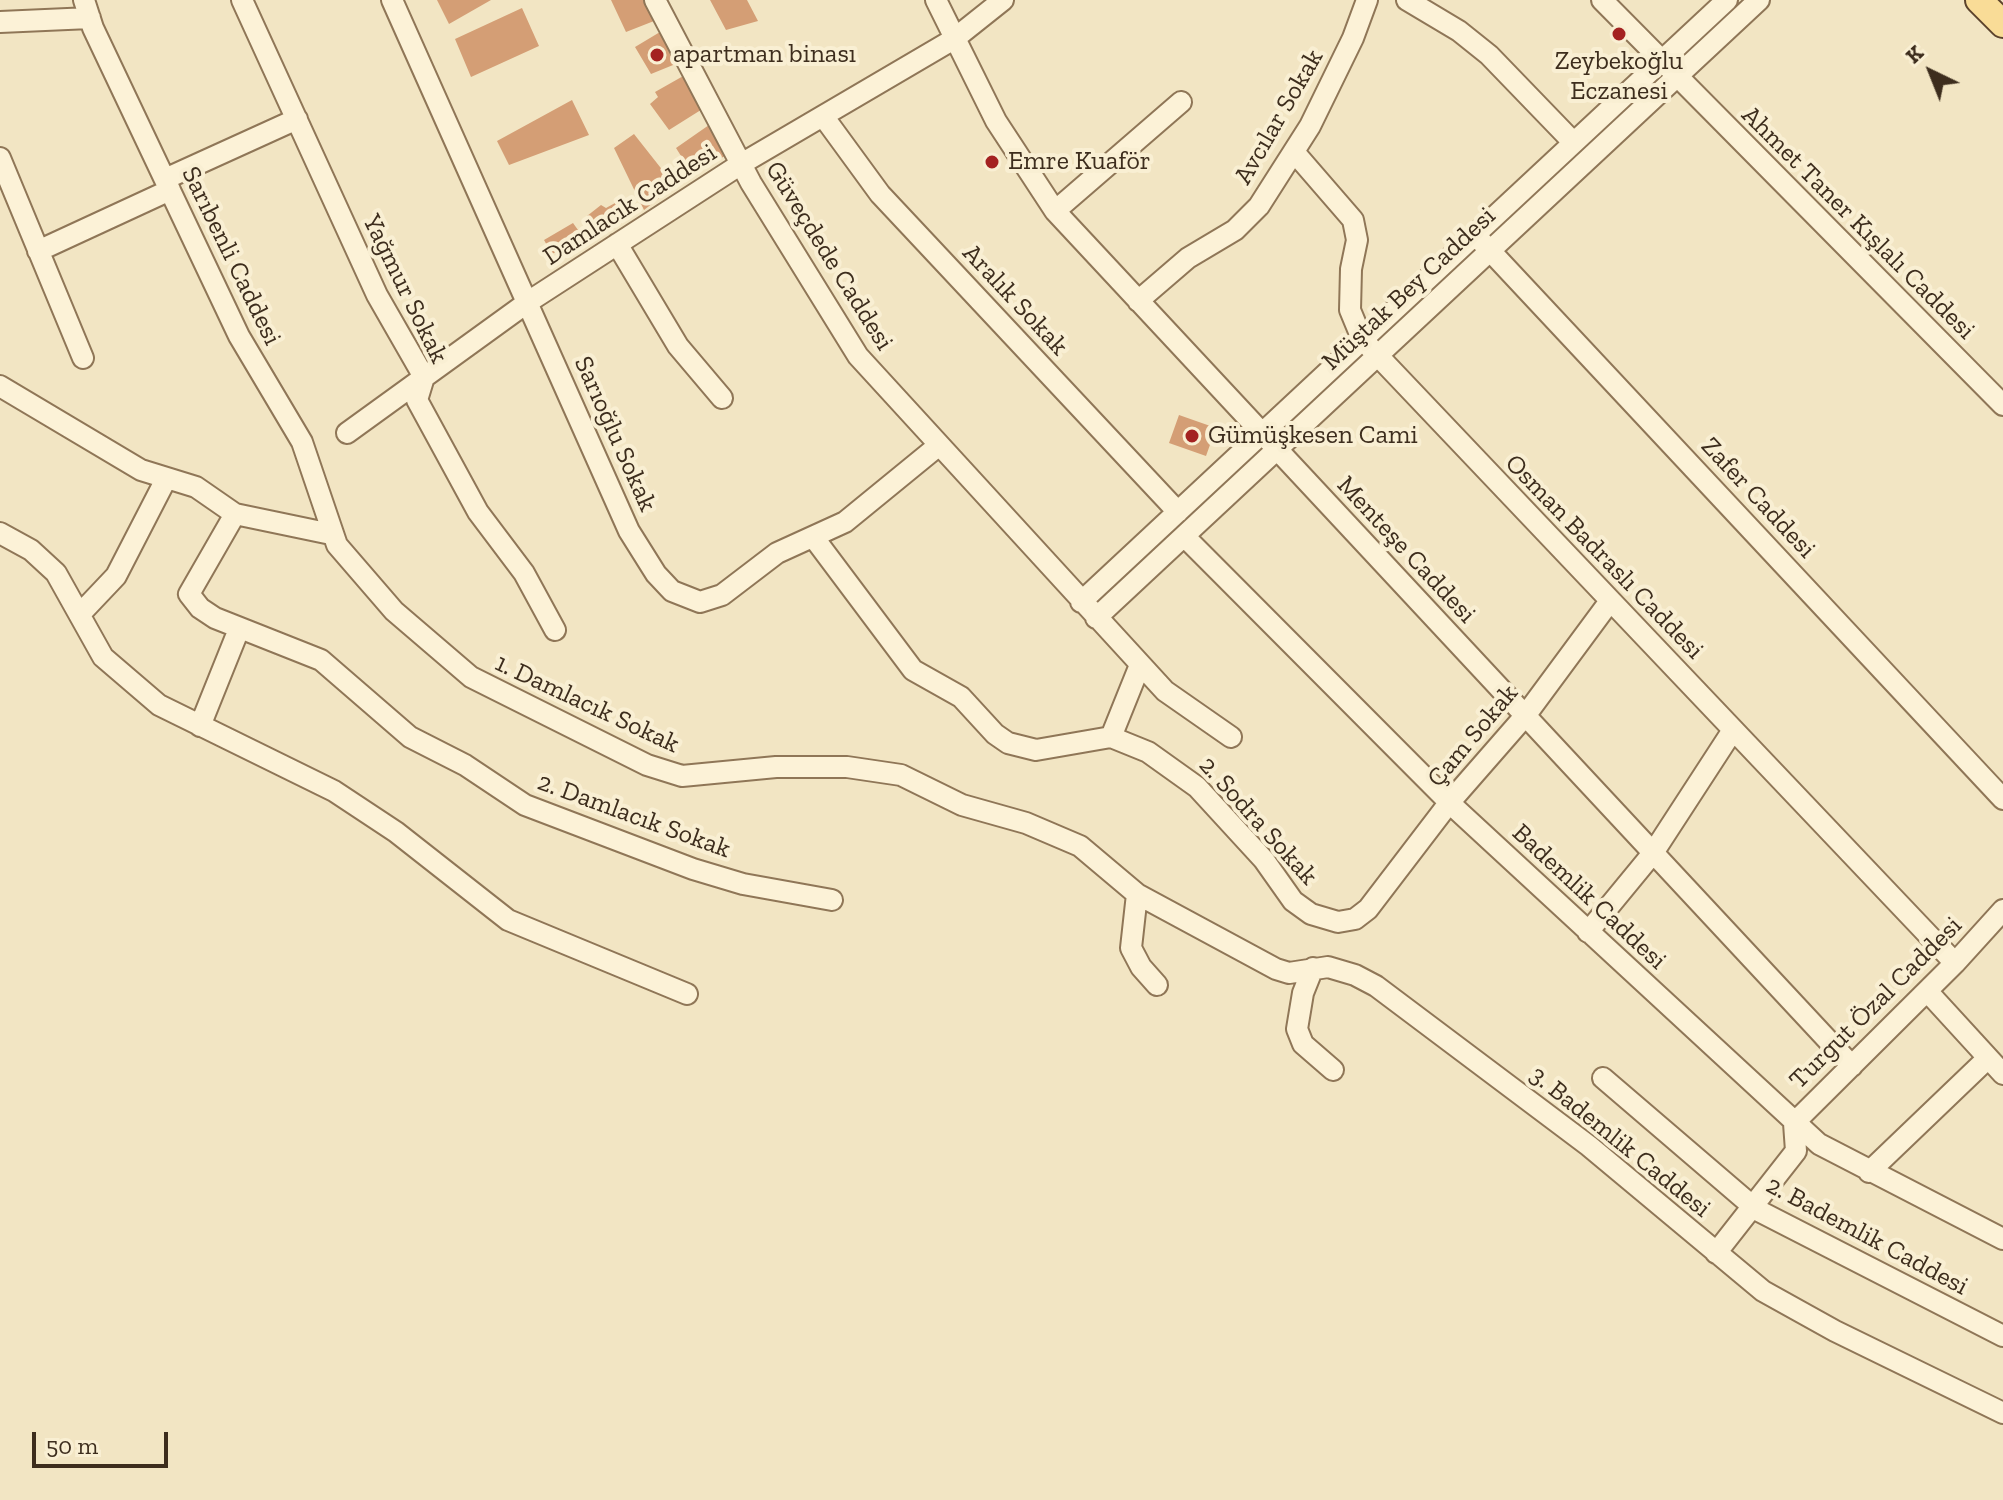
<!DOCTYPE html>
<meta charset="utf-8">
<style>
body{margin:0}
#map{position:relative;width:2003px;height:1500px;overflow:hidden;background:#f2e5c3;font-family:"Zilla Slab",serif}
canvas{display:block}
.north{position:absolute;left:1891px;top:32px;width:80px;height:80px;-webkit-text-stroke:6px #f9efd3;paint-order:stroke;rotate:317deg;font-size:22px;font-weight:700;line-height:32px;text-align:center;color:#3d2d1d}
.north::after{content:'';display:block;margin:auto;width:28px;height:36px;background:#3d2d1d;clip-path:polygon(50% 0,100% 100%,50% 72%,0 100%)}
.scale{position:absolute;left:32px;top:1432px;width:136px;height:36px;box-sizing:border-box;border:4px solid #3d2d1d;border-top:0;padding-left:10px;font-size:24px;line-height:28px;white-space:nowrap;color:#3d2d1d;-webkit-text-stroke:6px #f9efd3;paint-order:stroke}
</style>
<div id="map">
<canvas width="2003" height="1500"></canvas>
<div class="north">K</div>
<div class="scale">50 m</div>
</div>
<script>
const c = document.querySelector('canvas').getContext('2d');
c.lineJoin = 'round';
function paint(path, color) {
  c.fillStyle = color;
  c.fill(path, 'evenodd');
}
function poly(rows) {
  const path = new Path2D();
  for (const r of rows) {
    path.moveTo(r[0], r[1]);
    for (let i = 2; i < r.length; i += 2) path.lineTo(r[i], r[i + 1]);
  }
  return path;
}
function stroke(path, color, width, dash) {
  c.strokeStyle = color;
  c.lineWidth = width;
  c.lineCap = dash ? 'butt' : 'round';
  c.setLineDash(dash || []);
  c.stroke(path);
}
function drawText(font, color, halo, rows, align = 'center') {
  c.font = font + ' "Zilla Slab",serif';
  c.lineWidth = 8;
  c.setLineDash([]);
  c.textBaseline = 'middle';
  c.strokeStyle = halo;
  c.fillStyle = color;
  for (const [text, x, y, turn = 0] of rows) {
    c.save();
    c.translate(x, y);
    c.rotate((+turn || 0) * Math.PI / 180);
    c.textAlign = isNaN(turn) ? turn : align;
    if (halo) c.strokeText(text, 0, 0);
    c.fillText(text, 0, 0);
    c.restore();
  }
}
const building = poly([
 [437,0,491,0,449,24],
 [611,0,644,0,654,21,626,32],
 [710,0,747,0,758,21,726,30],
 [522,8,539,46,471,77,455,39],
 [660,32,678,63,651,74,635,47],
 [685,75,704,108,669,130,650,104,658,97,655,92],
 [572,100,589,135,509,165,497,141],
 [709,125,728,154,693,175,676,148],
 [634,134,675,186,644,210,614,148],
 [615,203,627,220,600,237,587,216,601,205,606,208],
 [573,223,583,237,552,254,544,240],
 [1179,415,1216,428,1206,456,1169,443]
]);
const minor = poly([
 [84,0,93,28,239,336,302,442,337,545,394,611,471,677,647,765,682,776,776,767,847,767,901,775,962,805,1026,823,1080,846,1137,894,1276,969,1289,973,1328,967,1355,975,1376,986,1589,1146,1763,1291,1835,1331,2003,1413],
 [242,0,377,295,424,377,417,400,478,512,524,573,555,630],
 [392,0,629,531,656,574,672,591,700,602,722,595,777,553,845,522,938,446],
 [655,0,751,183,858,356,1165,691,1231,737],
 [936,0,996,121,1055,211,1852,1066],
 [1407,0,1459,31,1489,55,1573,142],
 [1602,0,2003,405],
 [0,22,90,18],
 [823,116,880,194,1178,512],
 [1295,153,1353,220,1357,240,1351,269,1350,310,1362,339,1955,963],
 [0,158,83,358],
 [165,179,297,119],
 [1055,211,1181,102],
 [1481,241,2003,799],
 [617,244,678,346,722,398],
 [38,251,170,190],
 [1138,301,1188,258,1235,230,1259,206,1310,126,1353,38,1367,0],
 [0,386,141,470,196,487,235,514,331,534],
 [347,433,528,302,741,164,954,39,1003,0],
 [235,514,189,594,200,608,215,618,321,660,410,737,465,765,525,805,693,869,743,884,832,900],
 [0,533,31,550,56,573,103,657,159,705,334,791,396,832,508,920,687,994],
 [1184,536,1455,808,1819,1144,2003,1239],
 [814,538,913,670,961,697,995,734,1008,743,1036,750,1111,737,1148,752,1197,787,1264,860,1293,901,1311,914,1338,922,1355,919,1368,909,1449,803,1525,716,1610,601],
 [1081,602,1727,0],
 [80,614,116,576,166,479],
 [1096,618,1759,0],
 [200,726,239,629],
 [1111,737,1140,665],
 [1137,894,1131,948,1141,967,1157,985],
 [1588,932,1653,853,1733,730],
 [1313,968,1303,993,1297,1029,1303,1044,1333,1070],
 [1927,991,2003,1074],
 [1603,1078,1757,1210,2003,1336],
 [1869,1172,1988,1058],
 [1716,1253,1796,1151,1794,1123,1955,963,2003,910]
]);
const major = poly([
 [1979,0,2003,24]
]);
const markers = [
 [1619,34,8,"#a42221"],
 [657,55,8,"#a42221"],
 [992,162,8,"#a42221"],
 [1192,436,8,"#a42221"]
];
const poiNames = [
 ["apartman binası",673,55],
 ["Zeybekoğlu",1619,62,"center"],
 ["Eczanesi",1619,92,"center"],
 ["Emre Kuaför",1008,162],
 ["Gümüşkesen Cami",1208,436]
];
const streetNames = [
 ["Avcılar Sokak",1279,117,-60],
 ["Damlacık Caddesi",630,205,-33],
 ["Ahmet Taner Kışlalı Caddesi",1858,223,45],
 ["Sarıbenli Caddesi",231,256,64],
 ["Güveçdede Caddesi",829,256,58],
 ["Yağmur Sokak",405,289,64],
 ["Müştak Bey Caddesi",1409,289,-43],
 ["Aralık Sokak",1015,300,47],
 ["Sarıoğlu Sokak",615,434,66],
 ["Zafer Caddesi",1758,498,47],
 ["Menteşe Caddesi",1406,550,47],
 ["Osman Badraslı Caddesi",1604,557,46],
 ["1. Damlacık Sokak",587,704,25],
 ["Çam Sokak",1473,736,-50],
 ["2. Damlacık Sokak",634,816,20],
 ["2. Sodra Sokak",1258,821,48],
 ["Bademlik Caddesi",1589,897,43],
 ["Turgut Özal Caddesi",1876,1003,-45],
 ["3. Bademlik Caddesi",1620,1142,39],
 ["2. Bademlik Caddesi",1867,1236,28]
];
paint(building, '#d49e75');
stroke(minor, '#8f7657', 24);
stroke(major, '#5c432c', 30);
stroke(minor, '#fcf2d7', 20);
stroke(major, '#f9dc97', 26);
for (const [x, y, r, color] of markers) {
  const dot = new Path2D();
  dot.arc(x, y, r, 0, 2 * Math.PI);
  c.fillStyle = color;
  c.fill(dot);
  stroke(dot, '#f9efd3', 3);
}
drawText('26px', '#3d2d1d', '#f9efd3', poiNames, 'left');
drawText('26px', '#3d2d1d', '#f9efd3', streetNames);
</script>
